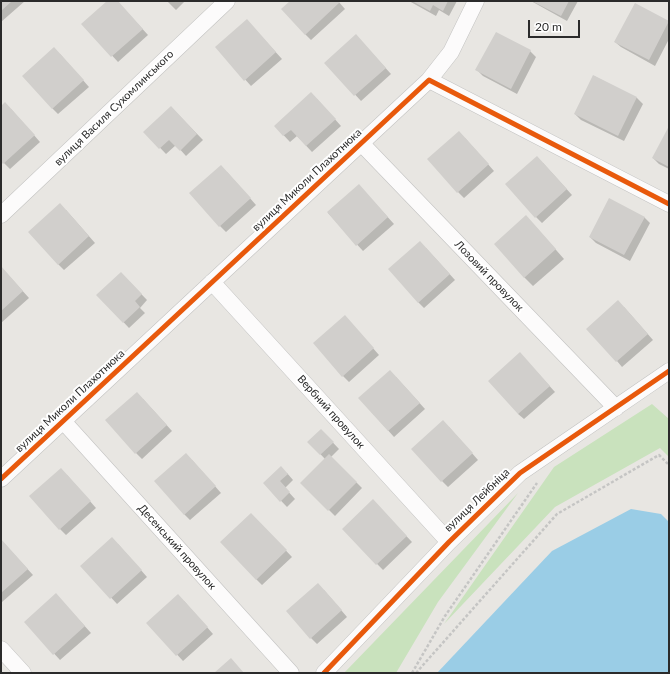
<!DOCTYPE html>
<meta charset="utf-8">
<style>
body{margin:0}
#map{position:relative;width:670px;height:674px;overflow:hidden;background:#e8e6e2;font-family:Lato,sans-serif}
canvas{display:block}
.frame{position:absolute;inset:0;border:2px solid #2b2b2b;pointer-events:none}
.scale{position:absolute;left:528px;top:20px;width:52px;height:18px;box-sizing:border-box;border:2px solid #2b2b2b;border-top:0;padding-left:5px;font-size:12px;line-height:14px;white-space:nowrap;color:#2b2b2b;-webkit-text-stroke:3px #fff;paint-order:stroke}
</style>
<div id="map">
<canvas width="670" height="674"></canvas>
<div class="frame"></div>
<div class="scale">20 m</div>
</div>
<script>
const c = document.querySelector('canvas').getContext('2d');
c.lineJoin = 'round';
function paint(path, color) {
  c.fillStyle = color;
  c.fill(path, 'evenodd');
}
function poly(rows) {
  const path = new Path2D();
  for (const r of rows) {
    path.moveTo(r[0], r[1]);
    for (let i = 2; i < r.length; i += 2) path.lineTo(r[i], r[i + 1]);
  }
  return path;
}
function stroke(path, color, width, dash) {
  c.strokeStyle = color;
  c.lineWidth = width;
  c.lineCap = dash ? 'butt' : 'round';
  c.setLineDash(dash || []);
  c.stroke(path);
}
function drawText(font, color, halo, rows, align = 'center') {
  c.font = font + ' Lato,sans-serif';
  c.lineWidth = 4;
  c.setLineDash([]);
  c.textBaseline = 'middle';
  c.strokeStyle = halo;
  c.fillStyle = color;
  for (const [text, x, y, turn = 0] of rows) {
    c.save();
    c.translate(x, y);
    c.rotate((+turn || 0) * Math.PI / 180);
    c.textAlign = isNaN(turn) ? turn : align;
    if (halo) c.strokeText(text, 0, 0);
    c.fillText(text, 0, 0);
    c.restore();
  }
}
const green = poly([
 [652,404,669,419,669,457,660,448,555,507,444,624,554,467],
 [518,493,438,602,396,673,344,673]
]);
const water = poly([
 [631,509,661,514,669,522,669,673,437,673,552,551]
]);
const shadow = poly([
 [1,1,25,1,1,22],
 [108,1,117,1,148,35,118,62,83,24],
 [167,1,185,1,176,10],
 [291,1,338,1,345,9,311,40,305,34],
 [409,1,457,1,449,16,439,10,436,16],
 [531,1,578,1,567,21],
 [635,4,669,22,669,39,655,66,621,47,615,42],
 [252,26,282,59,251,86,216,47],
 [362,42,391,74,361,101,326,63],
 [530,51,536,57,517,94,483,76,477,70],
 [60,54,89,87,58,114,52,108],
 [594,76,637,98,643,104,624,141,581,120,575,114],
 [317,99,341,126,312,152,297,136,290,142,275,126],
 [1,107,11,109,40,142,10,169,1,160],
 [171,107,203,140,186,156,176,145,166,154,145,132],
 [669,128,669,169,659,164,653,158],
 [465,138,494,171,464,198,458,192],
 [543,163,572,195,542,223,536,217],
 [227,172,256,205,226,232,220,226],
 [364,191,394,224,363,251,328,213],
 [66,210,95,243,64,270,58,264],
 [644,217,650,223,630,261,596,243,590,237],
 [535,226,564,259,533,286,524,277],
 [426,248,455,280,424,308,418,302],
 [1,267,29,298,1,323],
 [121,273,147,300,140,308,145,313,129,328,98,295],
 [624,307,653,340,622,367,617,361],
 [350,322,379,355,349,382,343,376],
 [526,360,555,392,524,419,518,414],
 [396,377,425,409,394,437,359,398],
 [143,399,172,431,142,459,136,453],
 [449,427,478,460,448,487,442,481],
 [321,430,339,449,331,457,362,488,335,516,302,483,325,459,309,442],
 [192,460,221,493,190,520,184,514],
 [287,473,293,480,285,488,295,499,287,507,264,483],
 [67,475,96,508,66,535,60,529],
 [373,501,412,542,383,570,343,529],
 [257,520,292,557,262,585,256,579],
 [1,540,33,575,2,602,1,601],
 [118,544,147,577,117,604,82,566],
 [324,590,347,617,317,644,311,638],
 [61,600,91,633,60,660,25,622],
 [184,601,213,634,183,661,148,623]
]);
const building = poly([
 [1,1,12,1,1,11],
 [107,1,118,1,143,29,111,57,81,24],
 [290,1,339,1,340,2,305,35,281,9],
 [412,1,448,1,443,11,433,5,430,11],
 [532,1,569,1,561,16],
 [635,3,669,21,649,60,614,42],
 [247,19,276,52,244,81,215,47],
 [496,32,531,50,511,89,475,70],
 [356,34,386,68,354,96,324,63],
 [54,47,84,80,52,109,22,76],
 [593,75,637,97,618,136,574,114],
 [311,92,336,119,306,146,291,130,283,136,274,126],
 [5,102,35,135,3,164,1,162,1,106],
 [171,106,197,134,180,151,169,140,159,149,143,132],
 [669,126,669,167,652,158],
 [459,131,489,164,457,193,427,159],
 [537,156,567,189,535,218,505,184],
 [221,165,251,198,219,227,189,193],
 [359,184,388,217,356,246,327,212],
 [609,198,645,217,624,255,589,237],
 [60,203,89,236,58,265,28,232],
 [526,215,556,249,524,278,494,244],
 [420,241,450,274,418,303,388,269],
 [1,266,23,291,1,311],
 [121,272,142,294,135,301,140,307,123,323,96,295],
 [618,300,648,334,616,362,586,329],
 [345,315,374,348,342,377,313,343],
 [520,352,550,386,518,414,488,381],
 [390,370,420,403,388,431,358,398],
 [137,392,167,425,135,454,105,420],
 [443,420,473,453,441,482,411,449],
 [321,429,334,442,320,455,307,442],
 [186,453,216,486,184,515,154,481],
 [329,454,357,482,328,511,300,483],
 [281,466,288,474,280,481,290,492,280,502,263,483],
 [61,468,91,501,59,530,29,496],
 [373,499,407,536,376,565,342,529],
 [251,513,287,550,256,580,220,542],
 [112,537,142,570,110,599,80,566],
 [1,539,28,569,1,593],
 [318,583,342,610,310,639,286,611],
 [56,593,85,626,53,655,24,622],
 [178,594,208,627,176,656,146,623],
 [231,658,244,673,214,673]
]);
const path = poly([
 [412,673,445,616,537,483],
 [416,673,557,514,659,455,669,465]
]);
const minor = poly([
 [429,80,451,52,476,1],
 [361,143,616,408],
 [1,215,227,1],
 [212,282,449,542],
 [63,421,291,673],
 [1,479,429,80,669,204],
 [1,649,23,673],
 [324,673,449,542,520,473,669,371]
]);
const cycleway = poly([
 [1,479,429,80,669,204],
 [324,673,449,542,520,473,669,371]
]);
const streetNames = [
 ["вулиця Василя Сухомлинського",114,108,-44],
 ["вулиця Миколи Плахотнюка",307,180,-43],
 ["Лозовий провулок",489,276,46],
 ["вулиця Миколи Плахотнюка",70,401,-43],
 ["Вербний провулок",331,412,48],
 ["вулиця Лейбніца",477,500,-44],
 ["Десенський провулок",177,547,48]
];
paint(green, '#c9e2bd');
paint(water, '#9acde6');
paint(shadow, '#0003');
paint(building, '#d1cfcc');
stroke(minor, '#c2c2c1', 17);
stroke(path, '#c5c5c4', 2.5, [3, 2]);
stroke(minor, '#fcfbfb', 16);
stroke(cycleway, '#e8590c', 5);
drawText('11px', '#2b2b2b', '#fff', streetNames);
</script>
